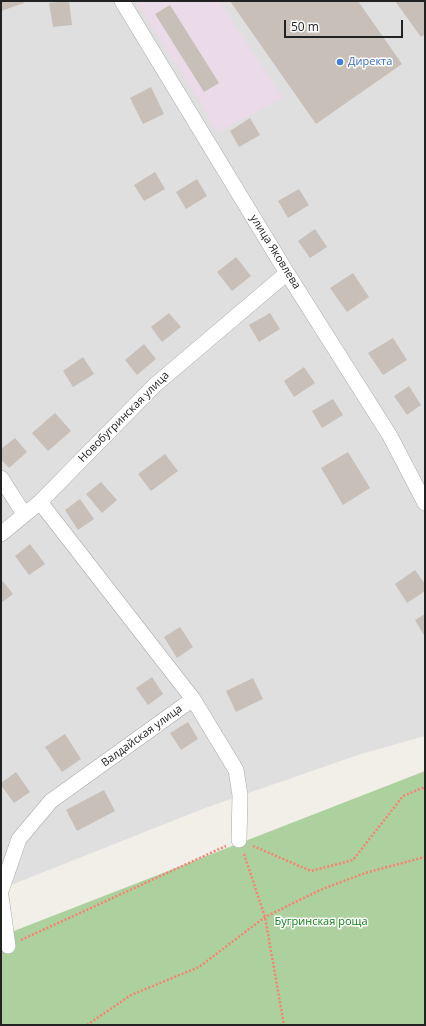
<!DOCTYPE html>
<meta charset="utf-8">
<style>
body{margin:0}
#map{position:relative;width:426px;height:1026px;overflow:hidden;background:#f2efe9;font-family:"Open Sans",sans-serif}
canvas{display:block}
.frame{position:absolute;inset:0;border:2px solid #222;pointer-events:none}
.scale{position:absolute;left:284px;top:20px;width:119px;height:18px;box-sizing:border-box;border:2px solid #222;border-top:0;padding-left:5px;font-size:12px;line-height:14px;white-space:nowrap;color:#222;-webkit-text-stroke:3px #fff;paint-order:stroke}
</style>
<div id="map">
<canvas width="426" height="1026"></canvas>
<div class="frame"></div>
<div class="scale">50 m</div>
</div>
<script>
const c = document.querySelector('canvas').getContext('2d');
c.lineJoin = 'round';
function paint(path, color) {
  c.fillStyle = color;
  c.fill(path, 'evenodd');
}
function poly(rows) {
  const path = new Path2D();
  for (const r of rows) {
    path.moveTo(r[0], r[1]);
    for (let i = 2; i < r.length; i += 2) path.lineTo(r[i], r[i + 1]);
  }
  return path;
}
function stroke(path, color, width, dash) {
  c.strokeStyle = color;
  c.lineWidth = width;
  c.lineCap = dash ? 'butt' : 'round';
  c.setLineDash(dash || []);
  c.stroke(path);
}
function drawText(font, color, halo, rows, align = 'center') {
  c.font = font + ' "Open Sans",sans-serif';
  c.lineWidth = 3;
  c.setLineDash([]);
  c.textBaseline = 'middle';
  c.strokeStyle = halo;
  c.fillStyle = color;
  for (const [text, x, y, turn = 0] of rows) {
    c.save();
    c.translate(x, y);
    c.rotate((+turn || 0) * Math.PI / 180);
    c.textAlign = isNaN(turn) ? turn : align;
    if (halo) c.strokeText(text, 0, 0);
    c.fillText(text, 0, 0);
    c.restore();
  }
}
const residential = poly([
 [1,1,425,1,425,736,361,754,205,808,1,889]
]);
const industrial = poly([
 [136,1,219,1,283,98,218,132]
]);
const forest = poly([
 [425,771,425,1025,1,1025,1,936]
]);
const building = poly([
 [1,1,23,1,24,3,1,11],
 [65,1,69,1,72,25,53,27,49,3],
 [230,1,358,1,402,64,316,124],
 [395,1,425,1,425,34,421,37],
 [170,5,219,83,204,92,155,14],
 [151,87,164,114,143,124,130,98],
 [250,118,260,135,239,147,230,131],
 [155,172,165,189,144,201,134,185],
 [197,179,207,196,186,209,176,192],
 [299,189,309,205,288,218,278,201],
 [315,229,327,247,310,258,298,241],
 [236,257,251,276,232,291,217,272],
 [353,273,369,297,347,312,330,288],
 [169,313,181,327,162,342,151,327],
 [270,313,280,329,259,342,249,325],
 [393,338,407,360,383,375,368,353],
 [144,344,156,359,137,375,125,360],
 [83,357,94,374,73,387,63,371],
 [304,367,315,383,294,397,284,381],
 [409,386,421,405,407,415,394,396],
 [333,399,343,415,322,428,312,411],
 [55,413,71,431,48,451,32,433],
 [15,438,27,452,9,468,1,459,1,449],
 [348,452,370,488,343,505,321,468],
 [165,454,178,471,151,491,138,474],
 [101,482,117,500,102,513,86,494],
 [80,499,94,519,78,530,65,510],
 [30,544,45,564,29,575,15,556],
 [415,570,425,584,425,591,407,603,395,584],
 [1,579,13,594,1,603],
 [425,614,425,637,415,620],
 [180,627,193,647,177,658,164,637],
 [152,677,163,694,148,705,136,688],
 [253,678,263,699,236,712,226,691],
 [188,722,198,739,181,750,170,733],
 [65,734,81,759,62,772,45,747],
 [16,772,30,792,14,803,1,785,1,783],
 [104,790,115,811,77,831,66,810]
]);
const path = poly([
 [253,846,311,871,353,860,403,796,425,787],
 [244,854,265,917,284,1025],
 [21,940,226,846],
 [87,1025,131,995,199,967,265,917,320,890,365,873,425,857]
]);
const minor = poly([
 [122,1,287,273,390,436,425,503],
 [1,478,24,514],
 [1,534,40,502,155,385,287,273],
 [193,699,236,770,240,795,239,840],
 [1,891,19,839,51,801,193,699,40,502],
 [1,896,8,946]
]);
const markers = [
 [340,62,4,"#3f7fe0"]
];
const shopNames = [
 ["Директа",348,62]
];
const streetNames = [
 ["улица Яковлева",275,252,58],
 ["Новобугринская улица",124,417,-45],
 ["Валдайская улица",142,736,-36]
];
const parkNames = [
 ["Бугринская роща",321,922]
];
paint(residential, '#e0dfdf');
paint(industrial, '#ebdbe8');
paint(forest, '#add19e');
paint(building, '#c7bfb8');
stroke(minor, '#a9a9a9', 16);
stroke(path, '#fa8072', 2.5, [2, 2]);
stroke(minor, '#fff', 15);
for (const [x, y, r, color] of markers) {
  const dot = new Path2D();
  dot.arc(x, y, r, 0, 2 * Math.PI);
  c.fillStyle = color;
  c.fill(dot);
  stroke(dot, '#fff', 1.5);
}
drawText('11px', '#366cbe', '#fff', shopNames, 'left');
drawText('11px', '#222', '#fff', streetNames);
drawText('11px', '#0c8416', '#fff', parkNames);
</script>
